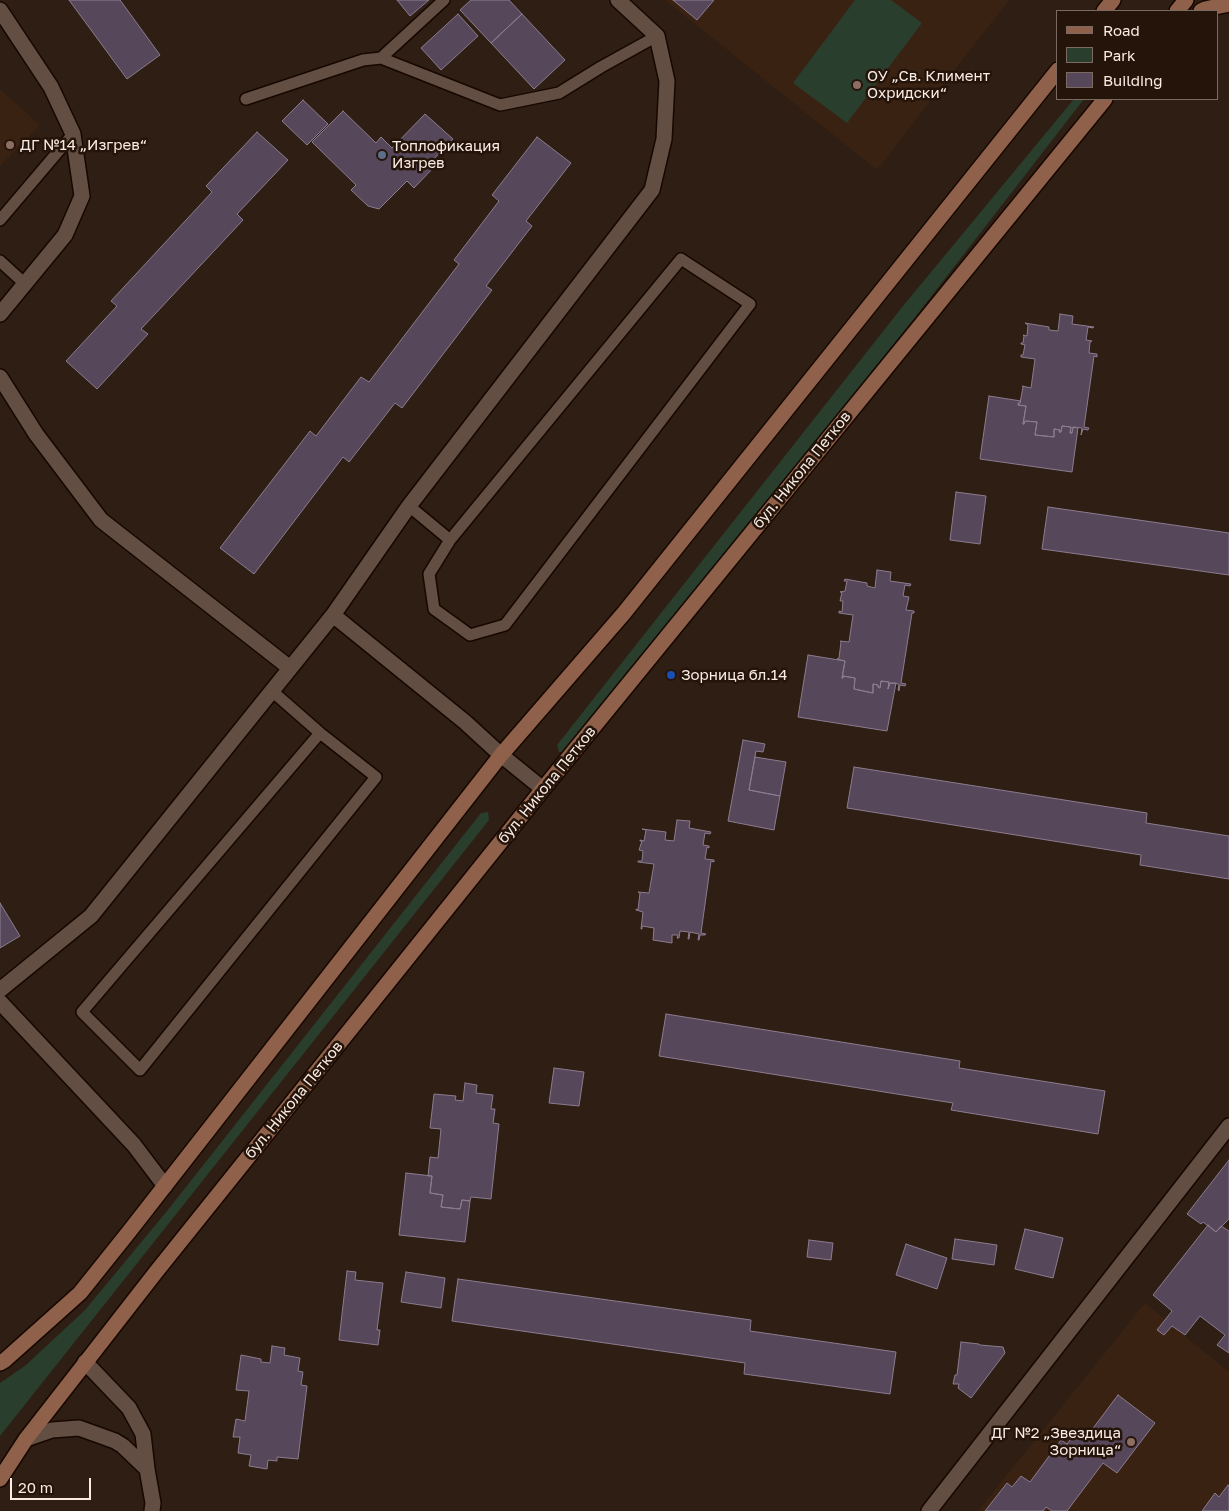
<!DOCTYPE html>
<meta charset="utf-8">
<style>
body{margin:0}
#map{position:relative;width:1229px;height:1511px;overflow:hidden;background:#2f1e13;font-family:"Golos Text",sans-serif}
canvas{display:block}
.legend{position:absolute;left:1056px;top:10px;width:162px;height:90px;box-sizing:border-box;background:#251409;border:1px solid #7a6a61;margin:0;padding:6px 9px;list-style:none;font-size:15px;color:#f9ece5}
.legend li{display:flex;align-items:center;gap:10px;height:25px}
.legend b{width:25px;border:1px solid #7a6a61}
.scale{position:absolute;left:10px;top:1478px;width:81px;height:22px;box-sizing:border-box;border:2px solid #f9ece5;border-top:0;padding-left:6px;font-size:15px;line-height:18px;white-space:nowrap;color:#f9ece5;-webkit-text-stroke:4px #251409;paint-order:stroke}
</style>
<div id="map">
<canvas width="1229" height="1511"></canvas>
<ul class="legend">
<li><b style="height:6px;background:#8f604a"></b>Road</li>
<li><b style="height:14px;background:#293e2d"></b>Park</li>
<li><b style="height:14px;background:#56485a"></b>Building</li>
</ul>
<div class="scale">20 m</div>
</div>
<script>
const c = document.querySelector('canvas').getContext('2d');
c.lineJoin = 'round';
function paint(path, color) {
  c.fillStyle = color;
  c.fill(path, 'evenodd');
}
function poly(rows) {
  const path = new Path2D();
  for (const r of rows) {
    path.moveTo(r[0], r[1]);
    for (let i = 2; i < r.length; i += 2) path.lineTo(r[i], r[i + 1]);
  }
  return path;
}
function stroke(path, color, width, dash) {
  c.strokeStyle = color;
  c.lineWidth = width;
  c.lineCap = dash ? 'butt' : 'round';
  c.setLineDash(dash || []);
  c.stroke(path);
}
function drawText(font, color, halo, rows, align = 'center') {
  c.font = font + ' "Golos Text",sans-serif';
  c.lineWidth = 5;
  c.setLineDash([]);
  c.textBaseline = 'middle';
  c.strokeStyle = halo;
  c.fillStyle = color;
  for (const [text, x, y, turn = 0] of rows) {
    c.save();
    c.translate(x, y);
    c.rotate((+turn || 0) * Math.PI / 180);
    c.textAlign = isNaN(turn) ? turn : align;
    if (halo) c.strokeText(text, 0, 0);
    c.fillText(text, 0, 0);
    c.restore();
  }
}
const built = poly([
 [665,0,1009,0,877,170],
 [0,89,40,125,0,166],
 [1145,1303,1229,1372,1229,1511,978,1511]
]);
const green = poly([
 [855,0,891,0,922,23,847,123,793,83],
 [1074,99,1084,99,916,316,567,752,559,752,557,745,903,306],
 [488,812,489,820,0,1436,0,1383,26,1365,85,1310,167,1211,481,813]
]);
const building = poly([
 [69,0,120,0,160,55,127,79,69,0],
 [397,0,429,0,410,16,397,0],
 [471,0,509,0,522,14,491,43,460,10,471,0],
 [673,0,714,0,697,20,673,0],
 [458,14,478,36,441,70,421,48,458,14],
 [522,14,565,60,534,89,491,43,522,14],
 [303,100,328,124,307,145,282,121,303,100],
 [343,111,376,143,381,137,392,148,425,114,453,139,431,162,435,166,414,188,407,181,379,209,368,206,351,190,356,185,312,142,343,111],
 [257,132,288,160,237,214,243,220,141,329,148,334,97,389,66,361,117,306,111,301,212,192,206,186,257,132],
 [537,137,571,163,526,221,532,226,486,286,492,290,402,408,395,403,349,462,343,457,254,574,220,548,310,431,316,436,361,377,369,382,459,264,454,260,499,201,492,195,537,137],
 [1060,314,1073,316,1072,324,1094,327,1093,328,1088,327,1086,340,1092,341,1090,342,1089,353,1097,354,1097,357,1094,356,1084,427,1089,428,1088,430,1083,429,1081,435,1082,428,1073,427,1072,433,1070,433,1071,427,1062,426,1061,432,1059,432,1060,430,1054,429,1054,437,1035,435,1037,422,1025,421,1024,424,1023,424,1026,406,1018,405,1018,403,1020,403,1023,387,1022,386,1031,388,1035,359,1021,357,1021,355,1023,355,1025,345,1021,344,1021,343,1023,343,1024,336,1023,335,1027,336,1028,325,1025,323,1049,327,1049,330,1058,331,1060,314],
 [989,396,1021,401,1018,405,1026,406,1023,424,1024,424,1025,421,1037,422,1035,435,1054,437,1054,429,1060,430,1059,432,1061,432,1062,426,1071,427,1070,433,1072,433,1073,427,1078,428,1072,472,980,459,989,396],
 [956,492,986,496,980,544,950,540,956,492],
 [1048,507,1229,533,1229,575,1042,549,1048,507],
 [877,570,891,572,890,581,911,584,910,586,905,585,903,596,909,597,906,610,914,611,914,613,912,613,901,683,906,684,905,686,900,685,899,691,898,690,899,684,890,683,888,689,889,682,881,681,880,688,878,687,878,685,873,684,873,693,854,689,855,678,843,676,843,678,842,678,845,661,837,659,839,658,841,642,840,641,849,642,853,615,839,613,839,611,842,612,843,601,840,601,842,592,840,592,845,591,847,581,844,581,845,579,867,583,867,586,875,588,877,570],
 [808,655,845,661,842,678,843,678,843,676,855,678,854,689,873,693,873,684,878,685,878,687,880,688,881,681,889,682,888,689,890,683,896,683,887,731,798,717,808,655],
 [743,740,765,744,763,752,756,751,749,790,780,796,774,830,728,821,743,740],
 [755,757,786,762,780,796,749,790,755,757],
 [854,767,1147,813,1146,823,1229,836,1229,879,1140,865,1141,855,847,808,854,767],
 [677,820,690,821,689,828,711,832,710,834,705,833,703,845,709,846,709,848,707,847,705,859,714,860,714,862,711,861,701,933,706,934,705,935,700,935,699,940,698,940,699,934,690,932,689,939,688,939,689,932,680,931,679,938,677,938,678,935,672,935,672,943,653,940,654,928,642,926,642,929,641,929,643,912,636,910,636,909,638,910,640,893,638,892,649,893,654,864,638,862,638,861,642,861,643,851,639,850,642,841,640,841,640,840,644,841,646,830,642,829,666,832,665,840,674,841,677,820],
 [0,903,20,936,0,948,0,903],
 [666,1014,960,1061,959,1068,1105,1091,1098,1134,951,1110,953,1103,659,1056,666,1014],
 [554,1068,584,1072,579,1106,549,1103,554,1068],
 [465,1083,477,1085,476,1093,493,1095,491,1109,495,1109,493,1123,499,1124,491,1199,471,1197,470,1201,462,1200,460,1209,441,1207,443,1195,430,1193,432,1176,428,1176,430,1157,438,1158,441,1129,430,1128,434,1094,456,1096,455,1100,463,1101,465,1083],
 [1229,1160,1229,1219,1216,1232,1203,1222,1201,1224,1187,1214,1229,1160],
 [406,1173,432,1176,430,1193,443,1195,441,1207,460,1209,462,1200,470,1201,465,1242,399,1235,406,1173],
 [1208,1225,1216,1232,1221,1226,1229,1231,1229,1353,1217,1345,1225,1335,1200,1316,1185,1335,1172,1326,1164,1335,1157,1330,1172,1311,1153,1295,1208,1225],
 [1025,1229,1063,1238,1053,1278,1015,1269,1025,1229],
 [955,1239,997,1245,994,1265,952,1259,955,1239],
 [809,1240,833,1243,831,1260,807,1257,809,1240],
 [906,1244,947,1258,937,1289,896,1275,906,1244],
 [347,1271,356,1272,355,1280,383,1283,377,1330,380,1330,378,1345,339,1340,347,1271],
 [406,1272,445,1278,441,1308,401,1302,406,1272],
 [458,1279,751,1320,750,1331,896,1352,890,1394,744,1374,745,1363,452,1321,458,1279],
 [961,1342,979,1344,980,1345,1003,1347,1005,1353,971,1398,958,1388,959,1384,953,1384,955,1375,957,1375,961,1342],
 [272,1346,285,1348,284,1355,300,1358,298,1371,303,1372,301,1385,307,1386,298,1459,277,1457,277,1461,268,1460,267,1469,249,1466,251,1455,238,1453,240,1437,233,1437,236,1419,245,1421,249,1391,236,1390,241,1355,261,1359,261,1362,270,1363,272,1346],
 [1118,1395,1155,1423,1117,1473,1103,1463,1067,1511,1052,1511,1046,1507,1043,1511,985,1511,1007,1483,1012,1487,1021,1476,1030,1482,1061,1440,1067,1444,1076,1432,1085,1439,1118,1395],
 [1228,1485,1229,1486,1229,1511,1202,1511,1215,1493,1219,1497,1228,1485]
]);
const service = poly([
 [381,58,444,0],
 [246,99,363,60,381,58,500,105,559,93,601,67,657,36],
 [0,220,73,134],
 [681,259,750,304,505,625,470,635,434,609,429,574,450,540,681,259],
 [0,261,25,284],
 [409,506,450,540],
 [272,691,320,733,376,777,140,1070,82,1012,320,733]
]);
const minor = poly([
 [0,10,51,87,73,134,82,196,65,235,0,314],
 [0,377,36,434,101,520,290,668],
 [333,615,409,506,652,190,664,139,667,81,657,36,618,0],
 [0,990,91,916,333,615,465,722,501,755,543,789],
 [0,1002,134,1145,165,1186],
 [85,1362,129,1408,143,1434,147,1469,153,1503,152,1511],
 [26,1439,52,1430,79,1428,115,1441,123,1446,147,1469],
 [929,1511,1229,1126]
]);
const secondary = poly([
 [1104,11,1113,0],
 [1177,11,1186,0],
 [1201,11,1205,9,1229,4],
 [0,1363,5,1360,80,1293,128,1233,501,755,624,613,1058,70],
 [0,1479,26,1439,156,1272,543,789,1105,99]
]);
const markers = [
 [857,85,5,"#8d6e63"],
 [10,145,5,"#8d6e63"],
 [382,155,5,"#5c6f8a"],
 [671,675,5,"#1a4fb4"],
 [1131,1442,5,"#8d6e63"]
];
const poiNames = [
 ["ОУ „Св. Климент",867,76],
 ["Охридски“",867,93],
 ["ДГ №14 „Изгрев“",20,145],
 ["Топлофикация",392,146],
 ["Изгрев",392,163],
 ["Зорница бл.14",681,675],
 ["ДГ №2 „Звездица",1121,1433,"right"],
 ["Зорница“",1121,1450,"right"]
];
const streetNames = [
 ["бул. Никола Петков",802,470,-51],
 ["бул. Никола Петков",547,785,-51],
 ["бул. Никола Петков",294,1100,-51]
];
paint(built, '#392212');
paint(green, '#293e2d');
paint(building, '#56485a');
stroke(building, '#8b7c8f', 1);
stroke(service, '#160701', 14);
stroke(minor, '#160701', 18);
stroke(secondary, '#160701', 18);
stroke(service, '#624e42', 11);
stroke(minor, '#624e42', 15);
stroke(secondary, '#8f604a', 15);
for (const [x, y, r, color] of markers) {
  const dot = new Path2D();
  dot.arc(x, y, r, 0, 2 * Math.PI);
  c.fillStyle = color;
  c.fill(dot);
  stroke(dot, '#251409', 2);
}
drawText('15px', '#f9ece5', '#251409', poiNames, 'left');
drawText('15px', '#f9ece5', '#251409', streetNames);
</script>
